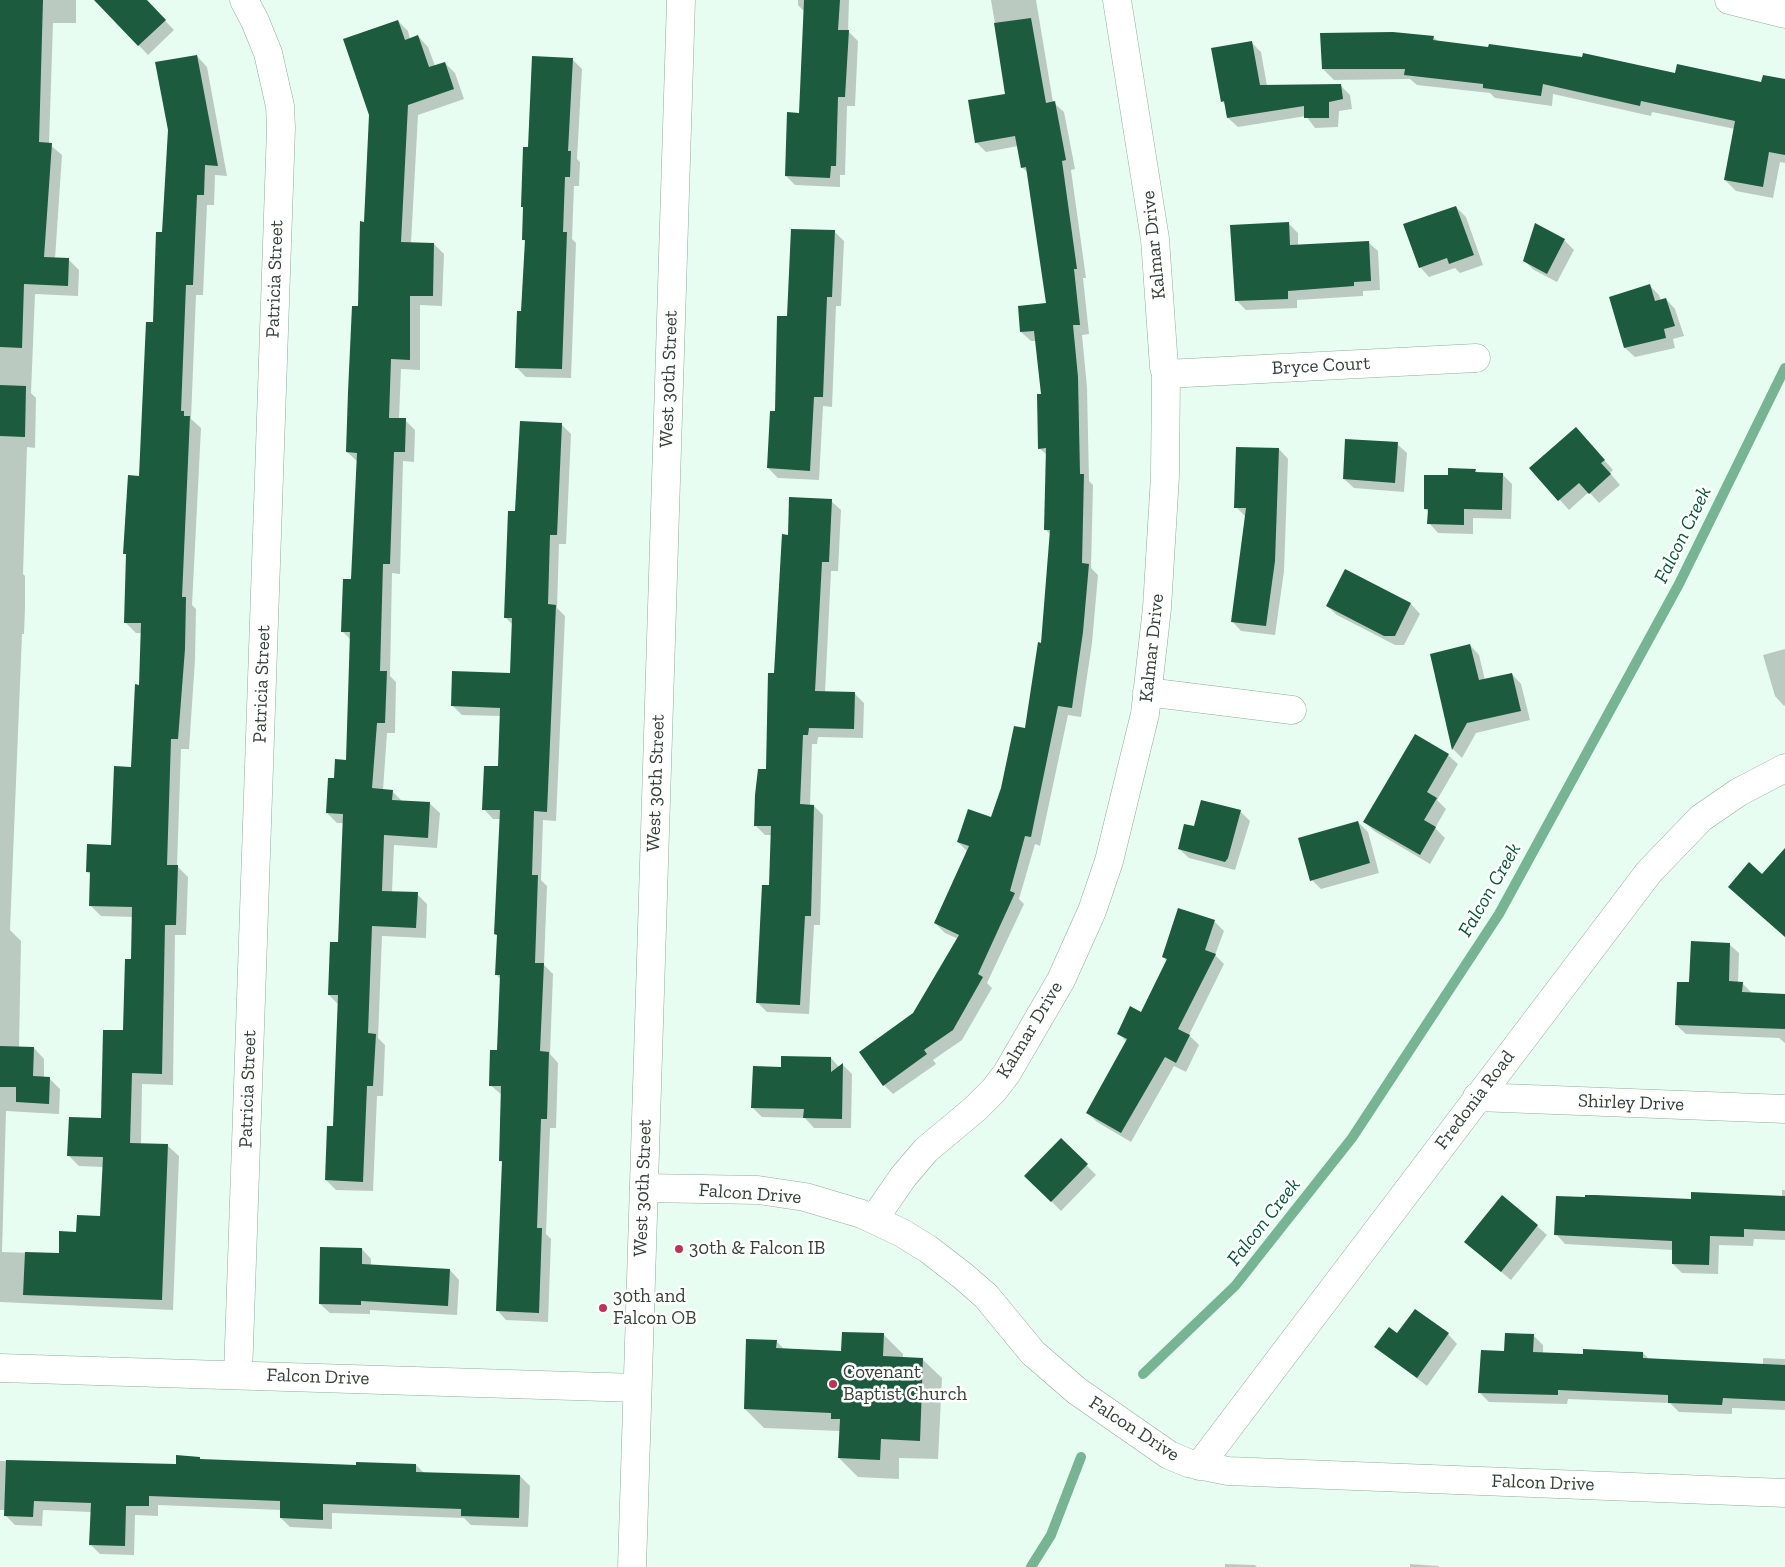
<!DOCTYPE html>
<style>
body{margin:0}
canvas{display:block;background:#e8fdf1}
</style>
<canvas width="1785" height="1567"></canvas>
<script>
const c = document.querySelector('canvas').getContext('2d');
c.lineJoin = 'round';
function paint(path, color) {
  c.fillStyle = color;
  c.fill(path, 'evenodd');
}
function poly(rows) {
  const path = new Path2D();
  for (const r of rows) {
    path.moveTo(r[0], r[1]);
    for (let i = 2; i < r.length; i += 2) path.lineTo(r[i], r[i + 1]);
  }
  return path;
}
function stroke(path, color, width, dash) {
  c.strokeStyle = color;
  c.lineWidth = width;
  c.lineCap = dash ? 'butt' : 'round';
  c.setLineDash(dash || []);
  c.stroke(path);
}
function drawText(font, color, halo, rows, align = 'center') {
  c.font = font + ' "Zilla Slab",serif';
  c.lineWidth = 5;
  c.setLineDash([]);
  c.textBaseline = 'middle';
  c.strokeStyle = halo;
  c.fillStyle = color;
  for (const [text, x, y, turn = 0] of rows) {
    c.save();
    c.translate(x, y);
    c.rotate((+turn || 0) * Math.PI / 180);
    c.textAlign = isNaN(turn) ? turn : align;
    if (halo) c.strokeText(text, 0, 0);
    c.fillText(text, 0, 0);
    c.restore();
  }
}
const shadow = poly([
 [0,0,76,0,76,23,53,23,49,144,62,155,55,259,68,259,79,270,78,296,35,294,31,393,36,398,35,448,27,447,23,574,25,576,25,608,24,634,22,634,10,930,21,941,19,1048,34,1048,44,1059,44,1078,49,1078,60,1089,59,1114,6,1111,2,1252,60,1254,78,1233,101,1217,104,1167,79,1166,69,1156,102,1119,124,1032,132,960,133,917,101,916,90,905,91,875,87,872,112,846,132,768,141,686,142,633,136,633,125,622,127,556,125,553,140,477,163,233,197,56,207,67,227,176,215,175,214,205,207,205,203,295,196,295,191,419,201,428,192,605,196,609,195,660,189,749,181,749,177,866,188,877,186,935,175,935,173,1085,142,1084,141,1144,168,1146,179,1156,173,1310,0,1302],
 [96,0,145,0,174,30,148,55],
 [798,0,849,0,848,31,858,41,855,106,847,106,845,175,840,175,840,187,795,185,786,176,800,114,805,12,798,5],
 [991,0,1036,0,1053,102,1064,112,1075,169,1071,170,1086,278,1083,278,1089,334,1082,335,1087,387,1089,481,1093,485,1091,568,1098,575,1092,643,1081,717,1068,715,1040,846,1035,844,1019,899,1024,904,987,983,992,988,962,1040,933,1060,936,1064,893,1094,884,1085,914,1014,958,939,945,933,935,923,968,852,958,842,992,818,1026,730,1042,644,1051,535,1045,529,1047,455,1039,448,1042,395,1036,341,1031,341,1021,332,1048,304,1029,174,1022,167,1018,146,986,152,976,142,1007,95],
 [398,21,408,31,410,39,418,36,428,47,435,66,445,63,455,73,464,99,418,115,411,243,434,244,444,254,442,306,420,305,420,370,401,369,399,419,405,420,415,430,414,462,403,461,400,574,392,573,390,676,396,682,395,733,387,733,383,790,392,791,402,801,429,803,440,813,437,848,394,845,392,892,417,894,427,904,426,938,382,936,378,1038,385,1045,383,1096,377,1096,373,1191,336,1190,326,1180,334,1128,339,1005,329,995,339,943,344,823,337,823,327,813,335,779,347,761,351,640,342,631,353,581,358,462,347,452,365,223],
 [1433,37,1439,42,1676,75,1762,83,1785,80,1785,163,1780,162,1773,198,1736,191,1725,180,1735,129,1652,112,1651,116,1553,94,1552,106,1495,98,1490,93,1417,85,1410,79,1334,80,1323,69],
 [1252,43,1261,52,1267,86,1341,86,1350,95,1352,109,1339,111,1338,127,1315,128,1306,116,1238,127,1228,118,1226,106,1222,101],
 [573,60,582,69,577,159,580,162,579,186,574,186,572,239,576,243,571,378,526,377,516,367,522,312,526,242,523,239,524,209,522,206,529,149],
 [1456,207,1466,217,1483,265,1460,273,1455,268,1429,277,1420,267],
 [1288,223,1298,233,1298,246,1368,242,1378,251,1380,290,1363,291,1363,296,1297,300,1297,308,1246,310,1237,301],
 [835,232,844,241,841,306,836,306,832,407,823,406,819,480,778,478,768,468,776,412],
 [1564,240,1574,250,1557,282,1534,270,1524,261],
 [1650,286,1659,295,1661,301,1666,299,1675,309,1684,336,1673,339,1675,348,1635,357,1625,348,1610,298],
 [561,424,571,434,566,544,559,544,557,608,565,616,556,821,543,820,541,880,547,886,544,965,553,974,550,1054,558,1063,556,1128,550,1128,546,1234,551,1239,548,1322,506,1320,497,1310,503,1163,500,1161,502,1095,490,1085,498,1051,501,980,496,974,498,936,496,934,501,819,493,819,484,809,499,768,501,716,462,715,452,705,511,674,513,625,505,617,516,513],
 [1585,438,1613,470,1610,473,1620,485,1599,503,1589,492,1569,510,1531,468],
 [1397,444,1407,453,1404,492,1354,488,1344,479],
 [1279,449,1288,459,1284,571,1275,635,1241,631,1232,621,1246,517,1236,507],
 [1475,470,1479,474,1502,474,1512,484,1511,519,1473,518,1473,534,1438,533,1429,523,1429,512,1425,509,1450,476],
 [831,501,841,510,838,571,831,571,825,693,854,693,864,703,863,738,818,737,817,744,812,744,810,806,814,806,823,815,820,925,814,925,809,1014,767,1012,757,1002,770,886,772,835,765,835,755,825,767,771,789,536],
 [1345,571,1411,604,1420,614,1404,645,1395,645,1337,615,1327,606],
 [1470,645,1479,655,1485,680,1512,674,1521,684,1530,720,1476,733,1462,758,1453,749,1431,655],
 [1785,649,1785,705,1784,706,1775,696,1763,655],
 [1448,755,1458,764,1437,800,1446,809,1435,828,1445,838,1430,864,1374,831,1365,822],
 [1240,811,1250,821,1235,870,1189,858,1179,849,1195,828],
 [1358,822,1368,832,1379,873,1321,889,1312,880],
 [1214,921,1224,931,1215,955,1224,964,1189,1035,1199,1045,1186,1072,1174,1066,1131,1142,1097,1122,1088,1113,1127,1042,1118,1033,1142,1013,1167,961,1163,957],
 [1729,944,1739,953,1738,983,1742,983,1752,993,1785,995,1785,1043,1779,1038,1686,1034,1676,1025,1690,983],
 [831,1058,839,1067,843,1065,852,1074,851,1128,814,1128,805,1118,762,1117,753,1108,782,1068],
 [1061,1140,1096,1175,1061,1211,1026,1176],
 [1782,1190,1785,1190,1785,1240,1754,1239,1753,1246,1719,1245,1718,1274,1682,1273,1673,1264,1673,1250,1565,1244,1556,1234,1692,1200,1782,1197],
 [1537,1226,1547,1235,1511,1280,1465,1242],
 [362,1249,371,1259,371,1266,450,1270,459,1280,457,1315,370,1310,370,1314,330,1313,320,1304],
 [1448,1334,1457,1344,1427,1386,1376,1347,1398,1335],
 [884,1335,903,1354,903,1358,922,1359,942,1378,938,1459,899,1458,899,1479,858,1477,839,1458,840,1431,764,1428,745,1409,776,1341,785,1350,842,1352],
 [1533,1335,1543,1345,1543,1354,1584,1356,1643,1353,1650,1360,1763,1365,1763,1358,1785,1359,1785,1410,1732,1408,1732,1414,1679,1412,1670,1403,1568,1399,1567,1404,1489,1402,1480,1393,1506,1352],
 [199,1458,202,1460,358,1467,416,1465,424,1473,520,1476,530,1486,528,1527,471,1525,464,1518,332,1513,332,1529,290,1527,281,1518,281,1510,158,1505,158,1516,135,1515,134,1555,100,1554,90,1544,91,1512,43,1510,42,1526,15,1525,5,1515,5,1510,0,1510,0,1461,177,1466],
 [1225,1564,1255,1565,1257,1567,1225,1567],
 [1410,1564,1438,1566,1439,1567,1410,1567]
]);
const stream = poly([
 [1143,1374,1235,1286,1352,1138,1499,914,1679,584,1785,368],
 [1031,1567,1051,1535,1081,1457]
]);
const building = poly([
 [0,0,43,0,39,142,52,143,44,257,69,258,68,286,24,284,22,348,0,347],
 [94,0,147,0,166,20,138,46],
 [804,0,840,0,838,30,849,30,845,97,838,97,836,166,831,166,830,178,785,176,787,112,799,113],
 [1031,18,1046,103,1055,101,1066,160,1062,161,1077,269,1074,269,1080,325,1073,325,1078,377,1080,474,1084,474,1082,563,1089,564,1083,632,1072,708,1058,706,1031,837,1025,836,1010,891,1015,893,978,974,983,977,953,1030,924,1050,927,1054,883,1086,859,1052,913,1013,959,935,934,923,969,846,957,842,968,809,991,817,1001,788,1014,726,1025,728,1038,642,1041,643,1050,530,1044,530,1046,448,1038,449,1037,394,1041,394,1034,331,1020,332,1018,306,1046,303,1026,167,1021,168,1015,136,975,143,968,100,1005,94,994,23],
 [398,20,405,40,418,35,429,67,445,62,454,89,408,105,401,242,434,243,433,296,410,296,410,360,391,359,389,418,406,418,405,452,394,452,390,564,383,564,380,671,387,671,385,723,377,723,372,788,393,790,392,800,430,802,428,838,384,835,382,891,418,892,416,928,372,926,368,1033,376,1034,373,1086,367,1086,363,1182,325,1180,327,1126,333,1126,338,995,328,995,330,942,338,942,343,814,326,813,328,778,334,778,335,759,346,760,350,632,341,632,343,579,351,579,357,453,346,452,348,392,352,306,358,306,360,221,364,222,369,115,343,39],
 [1393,32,1434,36,1433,40,1488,47,1489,44,1582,57,1583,53,1675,73,1677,64,1761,82,1763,75,1785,79,1785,155,1769,152,1763,187,1724,180,1735,121,1641,101,1640,106,1543,84,1541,96,1483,88,1483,84,1404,75,1405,69,1322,69,1320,33],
 [1252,41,1260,85,1341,84,1343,99,1329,102,1329,118,1304,118,1304,106,1227,118,1224,101,1221,102,1211,48],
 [197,55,218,166,205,165,204,195,197,195,193,285,186,285,181,411,184,411,184,416,190,416,182,597,186,597,185,649,178,739,171,739,167,865,178,865,176,925,165,925,162,1074,132,1073,130,1143,168,1144,162,1300,23,1295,25,1252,59,1253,59,1231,76,1232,77,1215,100,1216,103,1157,67,1156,69,1117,101,1118,103,1030,123,1030,125,959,131,959,132,907,89,906,90,872,86,872,87,844,111,845,114,766,131,767,135,684,139,685,141,623,124,623,126,554,123,554,128,475,139,476,146,322,153,322,156,232,162,232,168,130,155,62],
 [532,56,573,58,568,151,571,151,570,177,565,177,563,232,567,232,562,369,515,368,517,311,521,311,525,240,522,240,523,207,521,207,523,147,528,147],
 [1456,206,1474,255,1449,264,1447,258,1419,268,1403,224],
 [1289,222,1290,245,1369,241,1371,281,1354,282,1354,286,1288,291,1288,299,1235,301,1230,225],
 [1535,223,1565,239,1547,274,1523,261],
 [791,229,835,230,832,297,827,297,823,397,814,397,810,471,767,468,770,411,775,411,777,316,787,316],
 [1650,284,1655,301,1666,298,1675,326,1664,329,1666,338,1624,348,1609,297],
 [0,385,26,386,25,437,0,436],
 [520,421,562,423,557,535,550,535,548,604,556,605,547,812,534,811,532,875,538,875,535,963,544,963,540,1051,549,1052,547,1119,541,1119,537,1228,542,1228,539,1313,496,1311,502,1161,499,1161,501,1086,489,1086,490,1050,497,1050,500,975,495,975,497,935,494,934,500,810,482,810,484,766,498,766,500,708,451,706,452,671,510,673,512,618,504,618,508,511,515,511],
 [1576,427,1605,460,1601,463,1611,474,1589,494,1579,483,1558,501,1529,468],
 [1345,439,1398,442,1395,483,1343,479],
 [1236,447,1279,448,1275,561,1266,626,1231,622,1246,508,1234,508],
 [1448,468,1476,469,1475,472,1503,473,1502,510,1464,509,1464,525,1427,524,1428,509,1424,509,1424,475,1448,475],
 [789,497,832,499,829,562,822,562,815,691,855,692,854,729,809,728,808,735,803,735,800,804,814,805,811,916,805,916,800,1005,756,1003,762,885,769,885,771,826,754,826,755,795,758,769,766,769,768,673,774,673,782,534,788,535],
 [1345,569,1411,603,1395,636,1384,636,1326,606],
 [1470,644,1479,680,1512,673,1521,711,1467,723,1452,750,1430,654],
 [1415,734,1449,754,1427,792,1437,798,1424,820,1436,827,1420,855,1363,822],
 [1201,800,1241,810,1228,858,1225,862,1178,849,1184,824,1194,826],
 [1358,821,1370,863,1310,881,1298,838],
 [1785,848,1785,937,1728,887,1749,862,1762,874],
 [1178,908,1215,920,1205,950,1216,954,1178,1029,1190,1035,1176,1063,1165,1057,1121,1133,1086,1113,1127,1039,1117,1034,1130,1006,1141,1012,1167,959,1162,957],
 [1691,941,1730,943,1729,981,1743,982,1742,992,1785,994,1785,1029,1675,1025,1677,982,1689,982],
 [0,1046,34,1047,33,1076,50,1077,49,1104,16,1102,16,1087,0,1087],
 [781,1056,831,1057,831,1072,843,1063,842,1119,803,1118,804,1109,751,1108,753,1066,781,1067],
 [1061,1138,1088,1164,1051,1202,1024,1176],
 [1691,1192,1785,1196,1785,1231,1744,1229,1744,1237,1710,1236,1709,1265,1672,1264,1672,1241,1554,1235,1556,1196,1585,1197,1585,1195,1595,1195,1691,1199],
 [1502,1195,1538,1225,1501,1272,1464,1242],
 [320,1247,362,1248,362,1264,450,1269,448,1306,361,1301,361,1305,319,1304],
 [1415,1309,1449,1333,1417,1378,1374,1347,1389,1327,1397,1333],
 [842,1332,884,1333,883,1356,923,1358,920,1441,881,1439,880,1460,838,1458,840,1419,831,1419,831,1413,744,1409,746,1339,777,1340,776,1348,841,1351],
 [1505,1333,1534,1334,1533,1352,1583,1354,1583,1349,1643,1352,1643,1358,1785,1365,1785,1401,1723,1398,1722,1405,1668,1403,1668,1395,1558,1390,1558,1395,1478,1393,1481,1350,1504,1351],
 [176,1455,200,1457,200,1459,356,1465,356,1462,416,1464,416,1472,520,1475,519,1518,461,1516,461,1509,323,1504,323,1520,280,1518,280,1501,149,1496,149,1506,126,1506,125,1546,89,1545,91,1503,34,1501,33,1517,4,1516,6,1460,176,1464]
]);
const minor = poly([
 [1729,0,1785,14],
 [1166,374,1476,358],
 [1147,692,1292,710],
 [1477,1097,1785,1109],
 [644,1188,758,1190,805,1197,862,1214,902,1233,928,1249,963,1276,986,1296,1033,1353,1077,1391,1169,1455,1188,1463,1228,1471,1785,1493],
 [874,1219,903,1177,926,1150,975,1109,994,1090,1007,1073,1061,980,1092,911,1109,861,1145,714,1157,608,1165,476,1166,374,1164,367,1155,239,1117,0],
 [0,1368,637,1388],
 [238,1375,281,128,280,106,268,53,255,21,244,0],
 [1199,1466,1649,872,1701,818,1739,792,1785,768]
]);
const major = poly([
 [632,1567,681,0]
]);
const markers = [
 [679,1249,5,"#c03158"],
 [603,1308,5,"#c03158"],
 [833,1384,5,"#c03158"]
];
const streetNames = [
 ["Kalmar Drive",1154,245,-96],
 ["Patricia Street",275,279,-88],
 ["Bryce Court",1321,366,-3],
 ["West 30th Street",669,379,-88],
 ["Kalmar Drive",1152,648,-84],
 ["Patricia Street",262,684,-88],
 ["West 30th Street",656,783,-88],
 ["Kalmar Drive",1030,1030,-59],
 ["Patricia Street",248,1089,-88],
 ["Fredonia Road",1475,1100,-53],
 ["Shirley Drive",1631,1103,2],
 ["West 30th Street",643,1188,-88],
 ["Falcon Drive",750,1194,4],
 ["Falcon Drive",318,1377,2],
 ["Falcon Drive",1134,1429,33],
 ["Falcon Drive",1543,1483,2]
];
const poiNames = [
 ["30th & Falcon IB",689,1249],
 ["30th and",613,1297],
 ["Falcon OB",613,1319],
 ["Covenant",843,1373],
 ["Baptist Church",843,1395]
];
const waterNames = [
 ["Falcon Creek",1683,535,-64],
 ["Falcon Creek",1490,890,-60],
 ["Falcon Creek",1264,1222,-52]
];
paint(shadow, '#0003');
stroke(stream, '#77b493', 10);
paint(building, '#1c5b3e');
stroke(minor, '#8cae9b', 29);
stroke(major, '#8cae9b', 29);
stroke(minor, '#fff', 28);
stroke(major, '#fff', 28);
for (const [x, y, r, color] of markers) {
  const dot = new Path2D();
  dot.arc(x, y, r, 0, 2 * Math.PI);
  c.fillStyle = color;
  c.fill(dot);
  stroke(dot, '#fff', 2);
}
drawText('19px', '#324038', '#fff', streetNames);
drawText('19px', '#324038', '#fff', poiNames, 'left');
drawText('italic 20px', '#045536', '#fff', waterNames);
</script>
